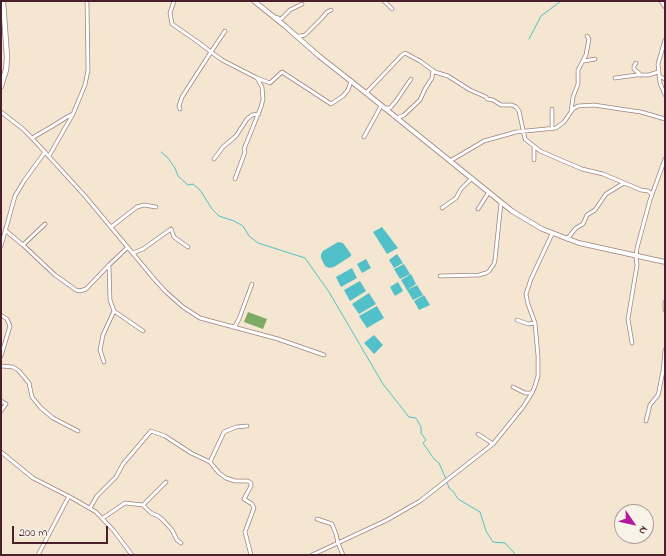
<!DOCTYPE html>
<style>
body{margin:0}
#map{position:relative;width:666px;height:556px;overflow:hidden;background:#f4e6d0;font-family:"Indie Flower",sans-serif}
canvas{display:block}
.frame{position:absolute;inset:0;border:2px solid #4a1f2b;pointer-events:none}
.north{position:absolute;left:614px;top:504px;width:40px;height:40px;box-sizing:border-box;background:#f7f3e8;border:1px solid #b29e9c;border-radius:50%;rotate:124deg;font-size:11px;font-weight:700;line-height:16px;text-align:center;color:#4a1f2b}
.north::after{content:'';display:block;margin:auto;width:14px;height:18px;background:#b5179e;clip-path:polygon(50% 0,100% 100%,50% 72%,0 100%)}
.scale{position:absolute;left:12px;top:526px;width:96px;height:18px;box-sizing:border-box;border:2px solid #4a1f2b;border-top:0;padding-left:5px;font-size:12px;line-height:14px;white-space:nowrap;color:#4a1f2b;-webkit-text-stroke:3px #f7f3e8;paint-order:stroke}
</style>
<div id="map">
<canvas width="666" height="556"></canvas>
<div class="frame"></div>
<div class="north">N</div>
<div class="scale">200 m</div>
</div>
<script>
const c = document.querySelector('canvas').getContext('2d');
c.lineJoin = 'round';
function paint(path, color) {
  c.fillStyle = color;
  c.fill(path, 'evenodd');
}
function poly(rows) {
  const path = new Path2D();
  for (const r of rows) {
    path.moveTo(r[0], r[1]);
    for (let i = 2; i < r.length; i += 2) path.lineTo(r[i], r[i + 1]);
  }
  return path;
}
function stroke(path, color, width, dash) {
  c.strokeStyle = color;
  c.lineWidth = width;
  c.lineCap = dash ? 'butt' : 'round';
  c.setLineDash(dash || []);
  c.stroke(path);
}
const forest = poly([
 [248,312,267,319,263,329,244,322]
]);
const water = poly([
 [382,227,398,248,387,254,373,232],
 [338,242,343,243,351,254,351,256,334,267,329,268,325,266,321,258,321,254,323,251],
 [397,254,403,263,394,268,389,260],
 [366,259,371,268,362,273,357,264],
 [404,264,410,274,400,279,394,269],
 [352,268,357,278,341,287,336,277],
 [411,274,416,284,407,290,401,280],
 [360,281,366,291,350,301,344,290],
 [398,282,403,291,395,296,390,287],
 [417,285,423,295,413,300,407,290],
 [369,293,376,304,359,314,352,304],
 [424,295,430,305,419,310,414,301],
 [377,306,384,318,367,328,359,316],
 [374,335,383,345,374,354,364,343]
]);
const stream = poly([
 [529,39,541,16,561,1],
 [161,152,168,158,175,168,178,176,188,185,193,184,200,190,212,209,219,216,234,221,243,226,249,236,258,243,305,258,329,292,383,384,409,417,416,418,421,427,421,433,426,440,423,443,434,459,439,463,446,479],
 [447,482,449,488,453,491,458,499,480,512,486,531,493,542,505,543,516,555]
]);
const street = poly([
 [174,1,170,13,172,24,198,42,211,52,182,97,179,106,180,109],
 [384,1,392,9],
 [661,1,665,7],
 [275,17,281,19,290,10,302,4],
 [225,31,211,52,222,60,257,78,270,83,282,72,331,104,343,96,348,90,351,81],
 [296,36,301,36,305,35,321,19,327,12,331,10],
 [665,40,658,64,660,83,665,95],
 [584,61,595,59],
 [636,63,634,66,634,69,641,75],
 [659,76,665,79],
 [615,78,637,75,649,75,658,72],
 [366,93,402,55,405,53,420,61,435,72,448,76,470,90,486,97,487,99,493,100,501,105,512,105,516,107,519,111,525,139,540,151,582,169,603,174,641,190,648,191,652,194],
 [384,108,390,108,396,101,411,79],
 [1,112,23,129,32,138,51,127,67,117,73,114,85,85,88,70,87,1],
 [571,112,573,97,578,84,578,70,586,55,589,39,587,36],
 [397,118,404,115,420,100,425,89,432,78,433,70],
 [552,129,552,109],
 [364,137,381,106],
 [32,138,85,196,155,280,166,292,183,307,200,318,278,339,324,355],
 [49,156,73,114],
 [214,159,223,147,236,136,247,119,252,115,259,114],
 [534,160,534,147],
 [450,161,484,141,516,132,556,128,564,122,573,109,578,106,594,105,620,109,641,112,665,119],
 [235,179,245,152,244,149,261,107,263,99,262,87,257,78],
 [442,208,456,198,461,189,472,178],
 [478,209,489,192],
 [111,227,137,207,144,205,156,207],
 [5,230,23,245,55,275,76,290,80,291,86,289,109,265],
 [567,239,576,228,583,224,587,215,595,210,606,194,624,183],
 [23,245,45,224],
 [1,246,15,196,24,181,45,152],
 [128,247,109,265,110,300,114,311,143,331],
 [133,253,143,249,171,229,174,237,188,247],
 [440,276,479,275,486,273,489,271,494,264,495,260,501,203],
 [665,302,665,310],
 [1,315,7,319,10,326,1,356],
 [517,320,528,324,535,323],
 [232,327,235,326,239,319,252,284],
 [632,343,628,319,637,265,636,257,637,248,650,200,665,159],
 [104,362,100,350,103,335,114,311],
 [1,366,13,367,19,371,29,383,32,397,41,408,53,418,78,431],
 [513,387,525,393,532,393],
 [1,401,6,404,1,411],
 [646,421,650,405,658,395,659,391,663,371,665,350],
 [478,434,493,444],
 [1,452,33,478,72,498,96,512,114,531,132,555],
 [210,462,219,473,226,478,235,481,248,481,251,483,251,486,244,499,252,504,254,508,245,532,251,555],
 [143,505,151,513,158,516,163,520,172,530,177,540,181,543],
 [90,508,97,496,116,477,123,464,151,431,165,436,191,453,210,462,224,432,236,427,247,426],
 [103,518,125,503,143,505,166,482],
 [317,519,332,524,336,534,338,543,343,555],
 [38,555,69,496],
 [312,555,387,520,420,501,493,444,523,407,532,393,535,386,538,376,538,356,535,323,528,304,526,294,531,279,552,234]
]);
const secondary = poly([
 [254,1,285,26,319,56,366,93,512,211,542,229,579,243,665,262]
]);
const primary = poly([
 [1,86,6,70,7,57,3,1]
]);
paint(forest, '#7eab64');
paint(water, '#52c0c8');
stroke(stream, '#52c0c8', 1);
stroke(street, '#9f827e', 4.5);
stroke(secondary, '#9f827e', 5.5);
stroke(primary, '#9f827e', 6);
stroke(street, '#fff', 3);
stroke(secondary, '#fff', 4);
stroke(primary, '#fff', 4.5);
</script>
